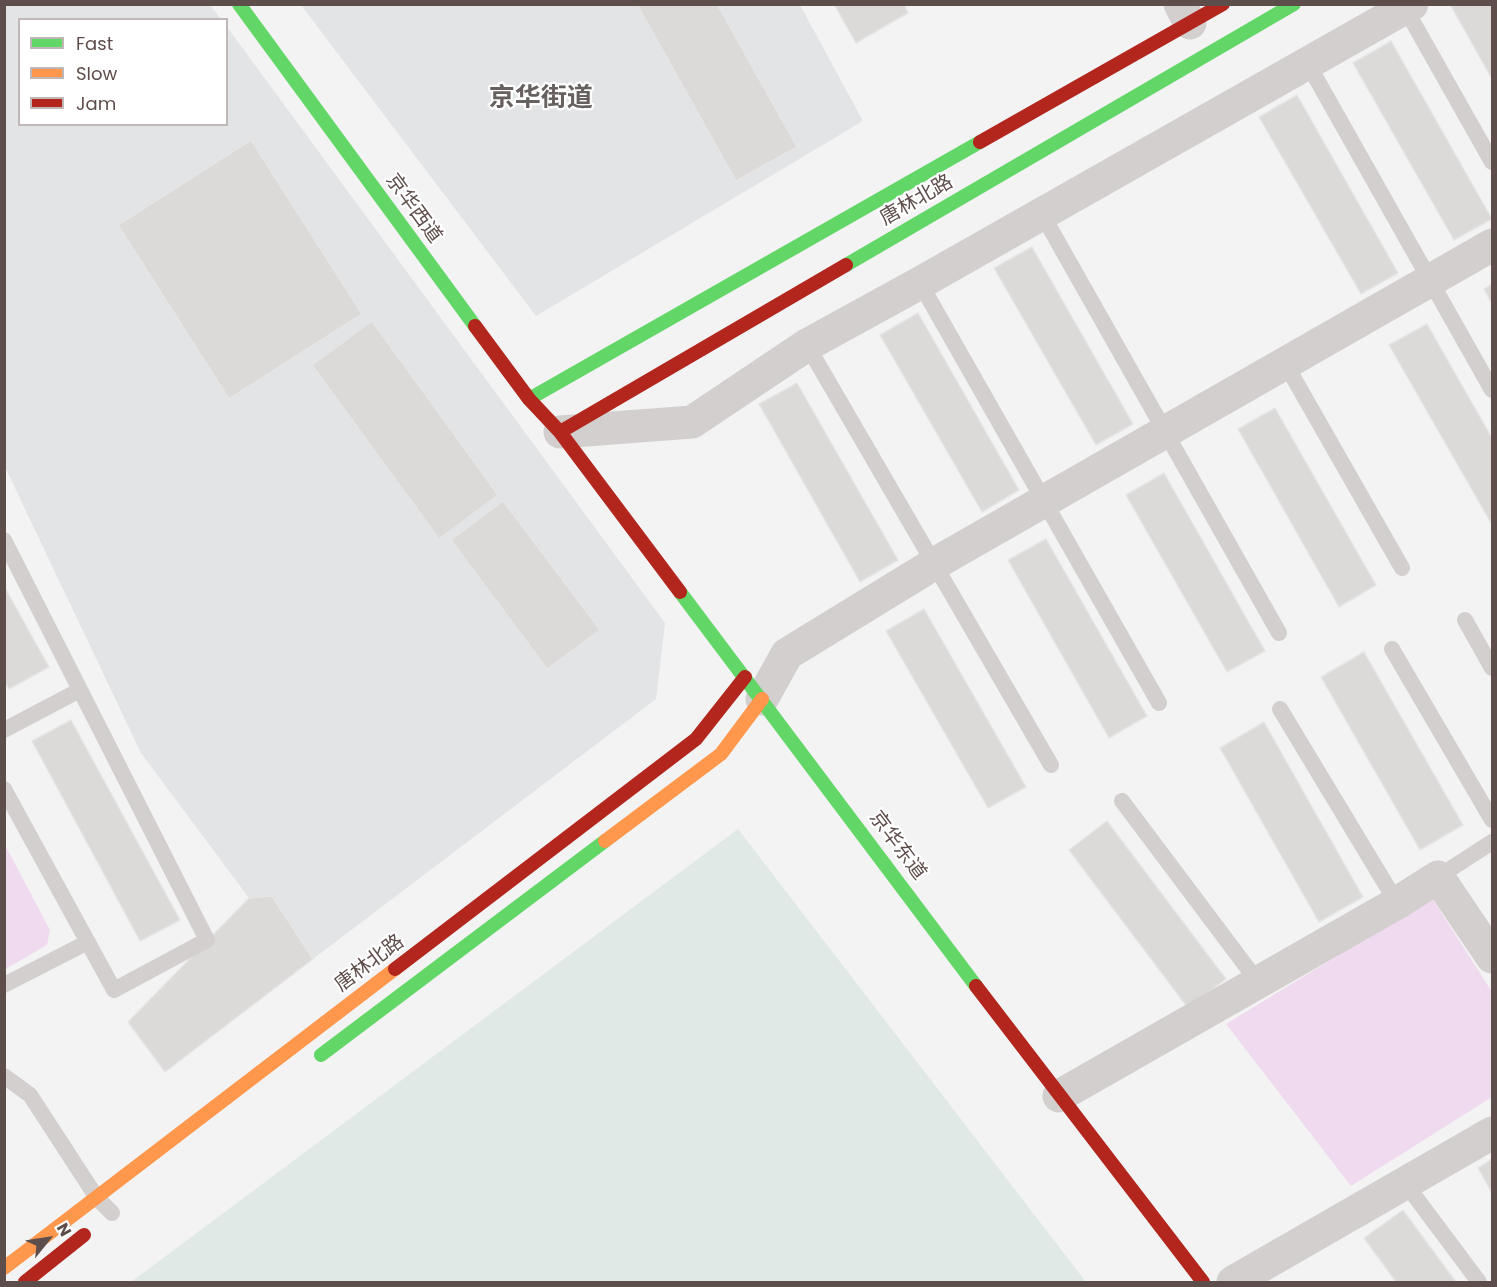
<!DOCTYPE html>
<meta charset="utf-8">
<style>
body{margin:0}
#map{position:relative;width:1497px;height:1287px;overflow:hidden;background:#f3f3f3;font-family:Poppins,sans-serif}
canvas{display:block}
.frame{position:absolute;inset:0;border:6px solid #5e4e4b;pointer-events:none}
.legend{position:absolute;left:18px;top:18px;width:210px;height:108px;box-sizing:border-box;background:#fff;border:2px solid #bfb8b7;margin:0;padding:8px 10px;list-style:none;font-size:18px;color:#5e4e4b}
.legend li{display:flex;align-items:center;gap:12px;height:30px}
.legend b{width:30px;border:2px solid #bfb8b7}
.north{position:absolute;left:18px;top:1209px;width:60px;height:60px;-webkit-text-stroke:4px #fff;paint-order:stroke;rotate:60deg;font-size:16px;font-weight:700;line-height:24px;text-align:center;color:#5e4e4b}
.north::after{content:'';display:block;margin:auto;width:21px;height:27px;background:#5e4e4b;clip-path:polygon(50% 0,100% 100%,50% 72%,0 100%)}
</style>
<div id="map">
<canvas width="1497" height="1287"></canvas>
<div class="frame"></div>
<ul class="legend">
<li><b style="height:8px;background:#63d668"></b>Fast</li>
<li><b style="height:8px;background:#ff974d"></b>Slow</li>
<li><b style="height:8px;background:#b3261e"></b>Jam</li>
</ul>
<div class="north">N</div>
</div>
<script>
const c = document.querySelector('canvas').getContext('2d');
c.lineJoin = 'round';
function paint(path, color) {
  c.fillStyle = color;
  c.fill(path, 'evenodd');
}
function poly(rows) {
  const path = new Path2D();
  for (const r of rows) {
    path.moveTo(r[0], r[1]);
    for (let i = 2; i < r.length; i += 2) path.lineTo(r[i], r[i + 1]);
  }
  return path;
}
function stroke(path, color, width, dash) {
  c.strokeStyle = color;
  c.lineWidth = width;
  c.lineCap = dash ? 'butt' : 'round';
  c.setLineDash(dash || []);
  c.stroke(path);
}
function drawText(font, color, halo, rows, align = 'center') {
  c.font = font + ' Poppins,"Noto Sans SC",sans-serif';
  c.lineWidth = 4.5;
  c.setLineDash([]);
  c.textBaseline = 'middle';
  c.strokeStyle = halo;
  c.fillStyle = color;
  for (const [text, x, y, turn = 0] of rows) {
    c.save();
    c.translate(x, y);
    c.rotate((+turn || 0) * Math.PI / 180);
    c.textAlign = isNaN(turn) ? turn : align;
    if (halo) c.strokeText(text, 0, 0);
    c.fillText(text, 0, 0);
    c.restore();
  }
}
const commercial = poly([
 [5,5,210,5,221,19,20,20,20,124,226,124,227,27,665,623,656,699,313,959,272,896,249,898,141,753,5,467],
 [301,5,800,5,863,121,536,316]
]);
const medical = poly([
 [738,829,1086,1282,131,1282]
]);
const green = poly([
 [5,845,50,930,47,945,5,969],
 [1432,898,1492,992,1492,1097,1351,1186,1226,1024]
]);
const building = poly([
 [637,4,717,4,797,147,736,181,637,4],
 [834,4,904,4,908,13,856,43,834,4],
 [1454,4,1492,4,1492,79,1451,6,1454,4],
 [1391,41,1492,219,1454,240,1353,63,1391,41],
 [1297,95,1398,273,1361,294,1259,117,1297,95],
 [251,140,362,314,229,399,118,225,251,140],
 [1032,247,1133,424,1096,445,994,268,1032,247],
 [1492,284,1492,304,1484,289,1492,284],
 [918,313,1019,490,982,512,880,335,918,313],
 [372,321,498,495,439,539,312,365,372,321],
 [1427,324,1492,438,1492,521,1491,523,1389,345,1427,324],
 [797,383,898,560,860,582,759,404,797,383],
 [1275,408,1376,585,1339,607,1238,429,1275,408],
 [1164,473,1265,651,1227,672,1126,495,1164,473],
 [503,501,600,630,547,669,451,540,503,501],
 [1046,539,1147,716,1109,738,1008,560,1046,539],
 [4,586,49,667,9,689,4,680,4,586],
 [924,609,1026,787,988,808,886,631,924,609],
 [1364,652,1463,825,1420,850,1321,677,1364,652],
 [71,720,180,920,140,941,32,741,71,720],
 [1264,722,1363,897,1319,922,1220,748,1264,722],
 [1107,821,1226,979,1188,1008,1069,850,1107,821],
 [272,896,313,959,165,1072,128,1022,249,898,272,896],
 [1492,1159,1492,1193,1478,1168,1492,1159],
 [1403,1210,1456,1282,1396,1282,1364,1238,1403,1210]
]);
const lane = poly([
 [1405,8,1492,162],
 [1308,64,1492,390],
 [1042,214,1279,633],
 [920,283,1159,703],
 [807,345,1051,765],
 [1285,363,1402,568],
 [4,540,207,940,114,990,4,789],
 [1465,620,1492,668],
 [1392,649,1492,820],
 [1280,709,1397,903],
 [4,730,80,690],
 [1122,801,1258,982],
 [1438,877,1492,842],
 [4,985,88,942],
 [4,1076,30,1095,97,1198,112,1213],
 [1405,1183,1479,1282]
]);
const street = poly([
 [1180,4,1190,23],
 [560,432,692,422,807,345,920,283,1412,4],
 [762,699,787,654,934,564,1492,245],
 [1059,1096,1397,903,1438,877,1492,957],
 [1233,1282,1492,1133]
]);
const fast = poly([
 [239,4,475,326],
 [846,265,1294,4],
 [529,399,980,142],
 [680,592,976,986],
 [321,1055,605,841]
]);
const slow = poly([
 [605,841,721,754,762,699],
 [4,1268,395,969]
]);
const jam = poly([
 [980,142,1223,4],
 [475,326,529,399,560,432,680,592],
 [560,432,846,265],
 [395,969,696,739,745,677],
 [976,986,1203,1282],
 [25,1282,84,1235]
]);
const streetNames = [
 ["唐林北路",917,201,-30],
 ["京华西道",413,209,54],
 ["京华东道",897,846,53],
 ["唐林北路",370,964,-37]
];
const districtNames = [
 ["京华街道",541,99]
];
paint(commercial, '#e2e4e6');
paint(medical, '#e1e9e6');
paint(green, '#f0daef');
paint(building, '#dcdad9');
stroke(building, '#e6e5e5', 1.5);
stroke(lane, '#d3cfcf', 16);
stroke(street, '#d3cfcf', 33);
stroke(fast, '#63d668', 14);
stroke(slow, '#ff974d', 14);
stroke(jam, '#b3261e', 14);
drawText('20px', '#5e4e4b', '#fff', streetNames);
drawText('bold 26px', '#66605f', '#fff', districtNames);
</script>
